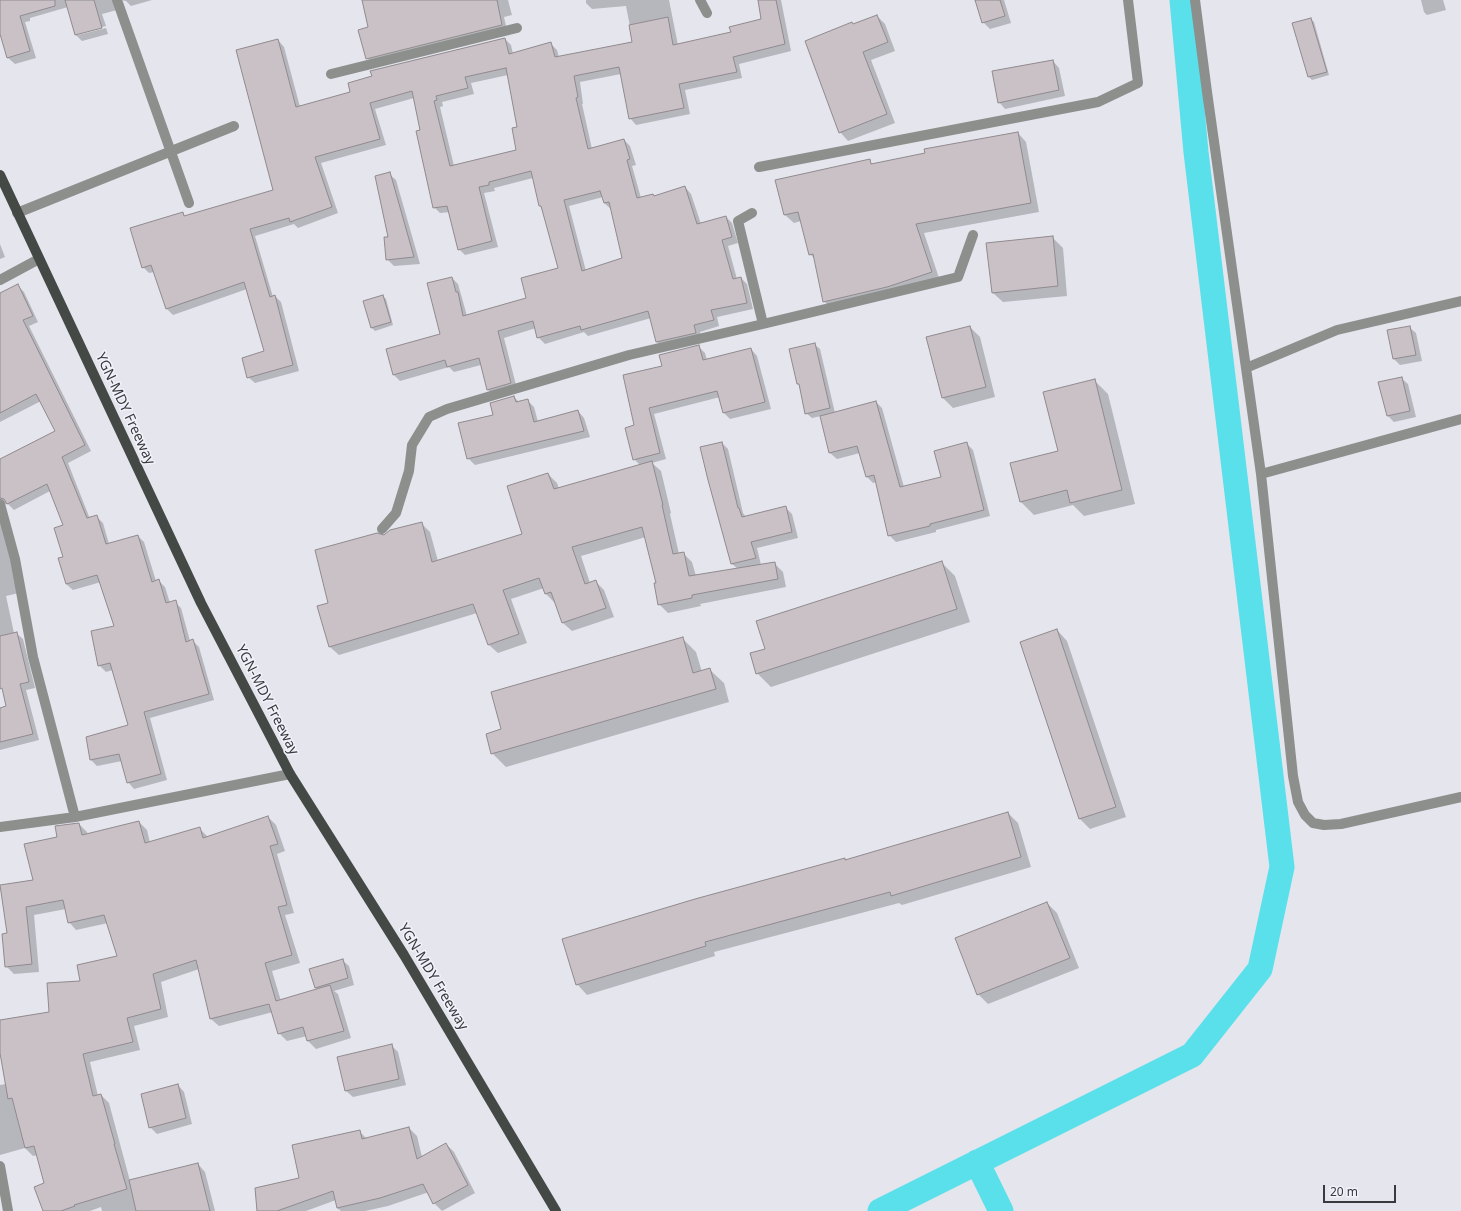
<!DOCTYPE html>
<style>
body{margin:0}
#map{position:relative;width:1461px;height:1211px;overflow:hidden;background:#e4e5ed;font-family:"Noto Sans",sans-serif}
canvas{display:block}
.scale{position:absolute;left:1323px;top:1185px;width:73px;height:18px;box-sizing:border-box;border:2px solid #393a3d;border-top:0;padding-left:5px;font-size:12px;line-height:14px;white-space:nowrap;color:#393a3d;-webkit-text-stroke:3px #f1f2fa;paint-order:stroke}
</style>
<div id="map">
<canvas width="1461" height="1211"></canvas>
<div class="scale">20 m</div>
</div>
<script>
const c = document.querySelector('canvas').getContext('2d');
c.lineJoin = 'round';
function paint(path, color) {
  c.fillStyle = color;
  c.fill(path, 'evenodd');
}
function poly(rows) {
  const path = new Path2D();
  for (const r of rows) {
    path.moveTo(r[0], r[1]);
    for (let i = 2; i < r.length; i += 2) path.lineTo(r[i], r[i + 1]);
  }
  return path;
}
function stroke(path, color, width, dash) {
  c.strokeStyle = color;
  c.lineWidth = width;
  c.lineCap = dash ? 'butt' : 'round';
  c.setLineDash(dash || []);
  c.stroke(path);
}
function drawText(font, color, halo, rows, align = 'center') {
  c.font = font + ' "Noto Sans",sans-serif';
  c.lineWidth = 3;
  c.setLineDash([]);
  c.textBaseline = 'middle';
  c.strokeStyle = halo;
  c.fillStyle = color;
  for (const [text, x, y, turn = 0] of rows) {
    c.save();
    c.translate(x, y);
    c.rotate((+turn || 0) * Math.PI / 180);
    c.textAlign = isNaN(turn) ? turn : align;
    if (halo) c.strokeText(text, 0, 0);
    c.fillText(text, 0, 0);
    c.restore();
  }
}
const shadow = poly([
 [0,0,152,0,131,6,126,1,121,0,117,10,102,14,106,26,78,33,78,35,106,28,108,34,82,41,76,35,68,7,30,18,30,21,25,22,36,58,15,64,8,58,0,29],
 [363,0,508,0,512,15,504,17,507,30,373,63,367,58,369,27],
 [586,0,669,0,678,45,732,33,763,20,759,0,781,0,791,51,739,64,742,78,685,90,690,114,636,125,630,118,621,74,580,82,583,104,582,104,592,149,624,140,630,146,636,165,632,166,641,198,653,195,655,197,685,187,691,194,701,224,726,217,732,223,738,243,728,246,737,279,741,278,747,284,753,309,717,317,719,326,700,332,701,339,663,348,657,342,651,318,588,336,584,332,545,344,538,337,536,328,504,338,517,389,494,396,488,390,481,365,454,372,449,367,400,381,394,375,441,335,452,278,458,284,467,316,528,298,559,268,543,209,540,206,533,178,494,188,495,191,484,193,498,247,465,255,459,249,450,212,440,213,434,207,414,98,375,109,386,145,321,163,338,213,298,228,294,224,255,236,273,297,275,296,281,302,299,371,255,383,248,377,265,352,247,289,173,315,167,309,154,272,149,273,143,267,182,214,185,216,274,191,278,40,284,47,300,107,351,93,505,39,511,45,513,54,550,43,557,50,559,57,633,42,626,6,592,9,586,3],
 [508,75,518,128,518,150,454,166,440,107,443,106,442,102,474,94,471,83],
 [603,197,604,203,611,209,623,259,586,271,569,206],
 [976,0,1004,0,1011,23,990,29,983,22],
 [1421,0,1443,0,1446,10,1427,15,1424,12],
 [877,16,885,24,895,51,871,60,895,123,848,141,840,132,854,25],
 [1311,19,1314,22,1329,75,1312,80,1309,77,1293,23],
 [1053,61,1059,68,1065,96,1005,109,999,102],
 [1018,133,1026,142,1039,212,924,233,940,281,832,310,824,301,815,259,810,254,801,221,794,223,785,215,776,181,869,160,873,165],
 [389,174,396,180,420,264,394,266,387,259,389,238],
 [1052,237,1063,248,1067,296,1003,302,992,292],
 [0,244,5,257,0,259],
 [17,285,24,292,38,322,29,326,91,451,68,463,90,519,97,517,103,523,109,544,138,536,144,542,156,581,159,581,165,587,170,603,175,602,181,608,190,641,193,641,199,647,214,700,150,718,167,780,134,789,128,782,122,761,97,766,91,760,129,726,113,670,106,672,99,665,115,627,101,582,73,590,66,584,64,526,50,491,14,510,8,504,2,505,0,509,0,460,56,431,41,401,0,422,0,294],
 [383,296,386,299,393,325,375,331,372,328],
 [970,327,980,337,995,397,953,408,943,398,927,338],
 [1409,327,1416,333,1422,361,1400,365,1394,359],
 [814,344,820,349,835,413,876,402,882,408,904,487,942,478,966,443,973,450,990,516,936,530,936,532,896,542,889,535,876,482,873,483,867,477,860,453,837,459,830,453,821,416,812,418,806,413],
 [699,347,705,353,707,360,751,349,757,356,771,409,730,419,724,413,720,397,654,414,666,459,652,463,661,471,671,513,670,514,679,554,683,553,692,562,696,576,738,569,732,564,709,480,722,443,728,449,743,513,746,517,786,508,792,514,798,538,757,548,761,565,774,563,783,572,786,587,700,604,701,606,668,613,659,604,657,584,646,537,581,556,590,583,595,581,604,590,614,617,572,631,563,623,556,602,554,602,545,593,544,588,511,599,527,643,498,653,489,645,477,613,339,655,330,647,330,603,384,536,421,523,430,532,438,561,524,534,548,474,557,483,559,489,640,465,634,459,636,426,664,367],
 [1401,378,1408,384,1416,417,1394,422,1388,416],
 [1094,380,1108,394,1135,504,1084,516,1073,505,1034,515,1020,501,1059,452],
 [514,397,519,402,527,400,534,407,538,422,578,411,584,418,590,437,475,465,468,458,494,415],
 [0,512,19,593,6,596,14,633,16,633,23,639,35,688,26,690,39,740,0,750,0,709,8,707,0,675],
 [941,562,955,576,970,622,771,687,757,673,766,649],
 [1057,630,1067,641,1126,817,1090,829,1080,819,1021,642],
 [682,638,696,652,702,672,710,670,724,683,729,702,506,767,492,753,503,730],
 [1008,813,1018,823,1031,867,902,905,899,903,714,952,715,956,587,995,577,984,845,860,846,861],
 [268,817,276,825,285,851,277,854,294,913,285,915,300,963,272,971,281,1001,318,990,316,988,310,969,342,960,349,966,354,985,334,991,338,994,351,1038,316,1049,308,1041,307,1036,287,1041,279,1033,273,1012,219,1026,211,1019,199,969,161,982,168,1017,134,1026,140,1050,90,1062,98,1096,101,1095,109,1103,130,1181,198,1164,205,1172,215,1211,102,1211,101,1207,90,1211,44,1211,45,1184,38,1155,33,1156,25,1148,0,1155,0,1085,6,1084,0,1047,0,1021,50,1013,81,982,118,957,108,923,76,930,69,922,66,909,34,915,39,972,14,974,6,966,8,934,34,880,58,837,79,824,87,832,88,835,139,822,147,830,150,843,199,828,208,837],
 [1047,903,1057,913,1079,968,988,1004,978,994],
 [391,1045,398,1052,406,1085,353,1097,346,1091],
 [178,1085,184,1092,192,1124,157,1134,150,1127],
 [409,1128,417,1136,422,1157,446,1144,454,1152,475,1193,442,1211,434,1203,429,1192,388,1206,365,1211,341,1211,337,1208,336,1200,306,1211,258,1211,300,1179,359,1131,367,1139]
]);
const canal = poly([
 [977,1162,1001,1211],
 [880,1211,1192,1055,1260,969,1282,867,1196,152,1182,0]
]);
const building = poly([
 [0,0,55,0,55,6,20,16,30,51,7,58,0,34,0,0],
 [65,0,94,0,102,28,75,35,65,0],
 [362,0,497,0,502,25,366,59,358,30,368,27,362,0],
 [758,0,776,0,785,44,733,57,737,72,679,84,684,108,629,119,619,67,574,76,578,97,576,98,588,149,624,139,630,159,627,160,637,198,653,194,654,196,685,186,697,224,726,216,732,237,722,240,733,279,741,277,747,303,711,310,714,320,694,325,696,333,656,342,648,311,581,330,580,326,537,338,533,321,498,331,511,383,487,390,479,358,447,367,445,360,393,375,386,349,440,334,427,283,452,277,456,292,458,292,463,316,526,298,521,278,558,268,541,206,539,206,531,171,489,182,489,185,479,187,492,241,458,250,447,206,433,208,416,131,420,130,412,91,370,103,380,139,315,157,332,207,290,222,289,218,250,229,270,297,275,295,293,365,247,378,242,358,264,351,244,282,166,309,151,265,142,268,130,228,183,212,184,216,273,190,236,50,278,39,296,107,350,92,348,83,372,76,370,71,505,38,509,54,551,42,555,57,632,42,629,25,668,17,673,45,731,32,729,27,761,19,758,0],
 [506,68,517,127,512,128,516,150,450,166,434,101,437,100,436,96,468,88,465,77,506,68],
 [600,191,604,203,609,202,622,258,582,271,564,200,600,191],
 [975,0,1000,0,1005,16,982,23,975,0],
 [877,15,888,42,863,52,887,114,839,133,805,41,852,22,853,24,877,15],
 [1311,18,1327,72,1308,77,1292,23,1311,18],
 [1053,60,1059,90,998,103,992,71,1053,60],
 [1018,132,1031,203,916,224,932,272,887,287,823,302,813,254,809,255,798,212,784,215,775,180,870,159,871,164,925,153,924,149,1018,132],
 [390,172,414,257,386,260,384,237,388,237,375,176,390,172],
 [1053,236,1058,286,992,293,986,243,1053,236],
 [18,284,33,316,23,320,85,445,62,457,87,518,97,515,106,544,138,535,152,582,159,579,166,603,176,600,186,642,193,639,209,694,144,712,161,774,127,783,119,754,90,760,86,737,128,725,110,663,98,666,91,631,114,626,97,575,66,584,58,558,63,557,54,528,63,525,47,484,7,504,4,499,0,498,0,459,55,431,36,394,0,413,0,293,18,284],
 [383,295,391,322,371,328,363,301,383,295],
 [970,326,986,387,942,398,926,337,970,326],
 [1410,326,1416,355,1393,359,1387,330,1410,326],
 [815,343,830,408,805,414,799,384,797,384,789,349,815,343],
 [699,345,703,360,751,348,765,402,723,413,717,391,649,408,660,453,633,460,625,428,634,425,623,375,662,366,659,355,699,345],
 [1402,377,1410,411,1387,416,1378,382,1402,377],
 [1095,379,1122,490,1070,503,1067,490,1020,502,1010,463,1058,451,1043,392,1095,379],
 [514,396,516,402,528,399,534,422,578,410,584,431,467,459,458,423,493,415,490,403,514,396],
 [876,401,900,487,941,477,934,451,967,442,984,510,930,524,930,526,888,536,874,475,866,477,857,446,829,453,820,416,876,401],
 [722,442,738,508,739,508,742,517,786,506,792,532,751,542,756,558,731,564,708,480,700,447,722,442],
 [652,461,663,505,662,505,673,554,684,552,689,576,775,562,778,579,692,595,692,598,658,605,654,583,656,583,642,527,572,547,585,584,596,580,606,608,562,623,551,592,545,594,539,578,503,590,519,634,488,645,473,604,329,647,317,606,328,603,315,550,377,533,384,535,390,530,422,522,432,562,522,534,507,486,548,473,554,489,652,461],
 [942,561,957,609,756,674,750,653,765,649,756,621,942,561],
 [1057,629,1116,807,1079,819,1020,642,1057,629],
 [17,632,29,682,20,684,33,734,0,742,0,708,6,706,2,688,0,689,0,636,17,632],
 [683,637,693,673,710,668,716,689,491,754,486,734,501,729,491,692,683,637],
 [1008,812,1021,857,891,896,890,892,705,942,706,946,576,985,562,939,695,899,845,858,845,860,1008,812],
 [268,816,278,844,270,846,287,905,278,907,292,955,265,963,276,1001,330,985,344,1031,307,1041,303,1027,278,1034,269,1004,210,1019,196,960,153,974,161,1009,127,1018,133,1042,83,1054,93,1096,101,1094,115,1144,114,1144,127,1189,74,1205,75,1206,61,1211,43,1211,34,1187,44,1183,34,1146,25,1148,12,1098,8,1099,0,1053,0,1020,49,1012,47,983,80,981,77,965,117,956,104,915,68,923,63,900,26,907,32,964,5,967,2,934,7,933,0,885,33,880,24,844,57,837,55,826,79,823,82,835,139,821,145,843,200,827,203,838,268,816],
 [1047,902,1070,958,977,995,955,938,1047,902],
 [343,959,348,978,315,988,309,969,343,959],
 [392,1044,399,1079,345,1091,337,1057,392,1044],
 [178,1084,186,1118,149,1128,141,1094,178,1084],
 [409,1127,417,1159,446,1143,468,1185,433,1204,423,1184,380,1198,337,1208,333,1191,277,1211,257,1211,255,1188,299,1178,292,1145,360,1130,362,1139,409,1127],
 [198,1163,210,1211,136,1211,129,1180,198,1163]
]);
const minor = poly([
 [117,0,189,203],
 [700,0,707,13],
 [1195,0,1207,92,1261,474,1293,776,1298,802,1305,815,1313,823,1324,825,1341,824,1461,797],
 [331,74,517,28],
 [759,167,1098,102,1138,83,1128,0],
 [17,213,234,126],
 [752,213,738,221,763,324],
 [0,280,39,259],
 [1246,368,1337,330,1461,301],
 [1261,474,1461,419],
 [0,504,15,559,33,657,75,817],
 [382,529,396,513,409,471,412,445,429,417,447,409,629,355,763,324,958,277,973,235],
 [0,827,75,817,290,774],
 [0,1166,8,1211]
]);
const major = poly([
 [0,175,201,603,290,774,404,955,556,1211]
]);
const streetNames = [
 ["YGN-MDY Freeway",125,409,65],
 ["YGN-MDY Freeway",267,700,63],
 ["YGN-MDY Freeway",433,977,59]
];
paint(shadow, '#0003');
stroke(canal, '#59e0ea', 25);
paint(building, '#c9c1c6');
stroke(building, '#90898d', 1);
stroke(minor, '#8c8f8c', 10);
stroke(major, '#444945', 10);
drawText('14px', '#393a3d', '#f1f2fa', streetNames);
</script>
